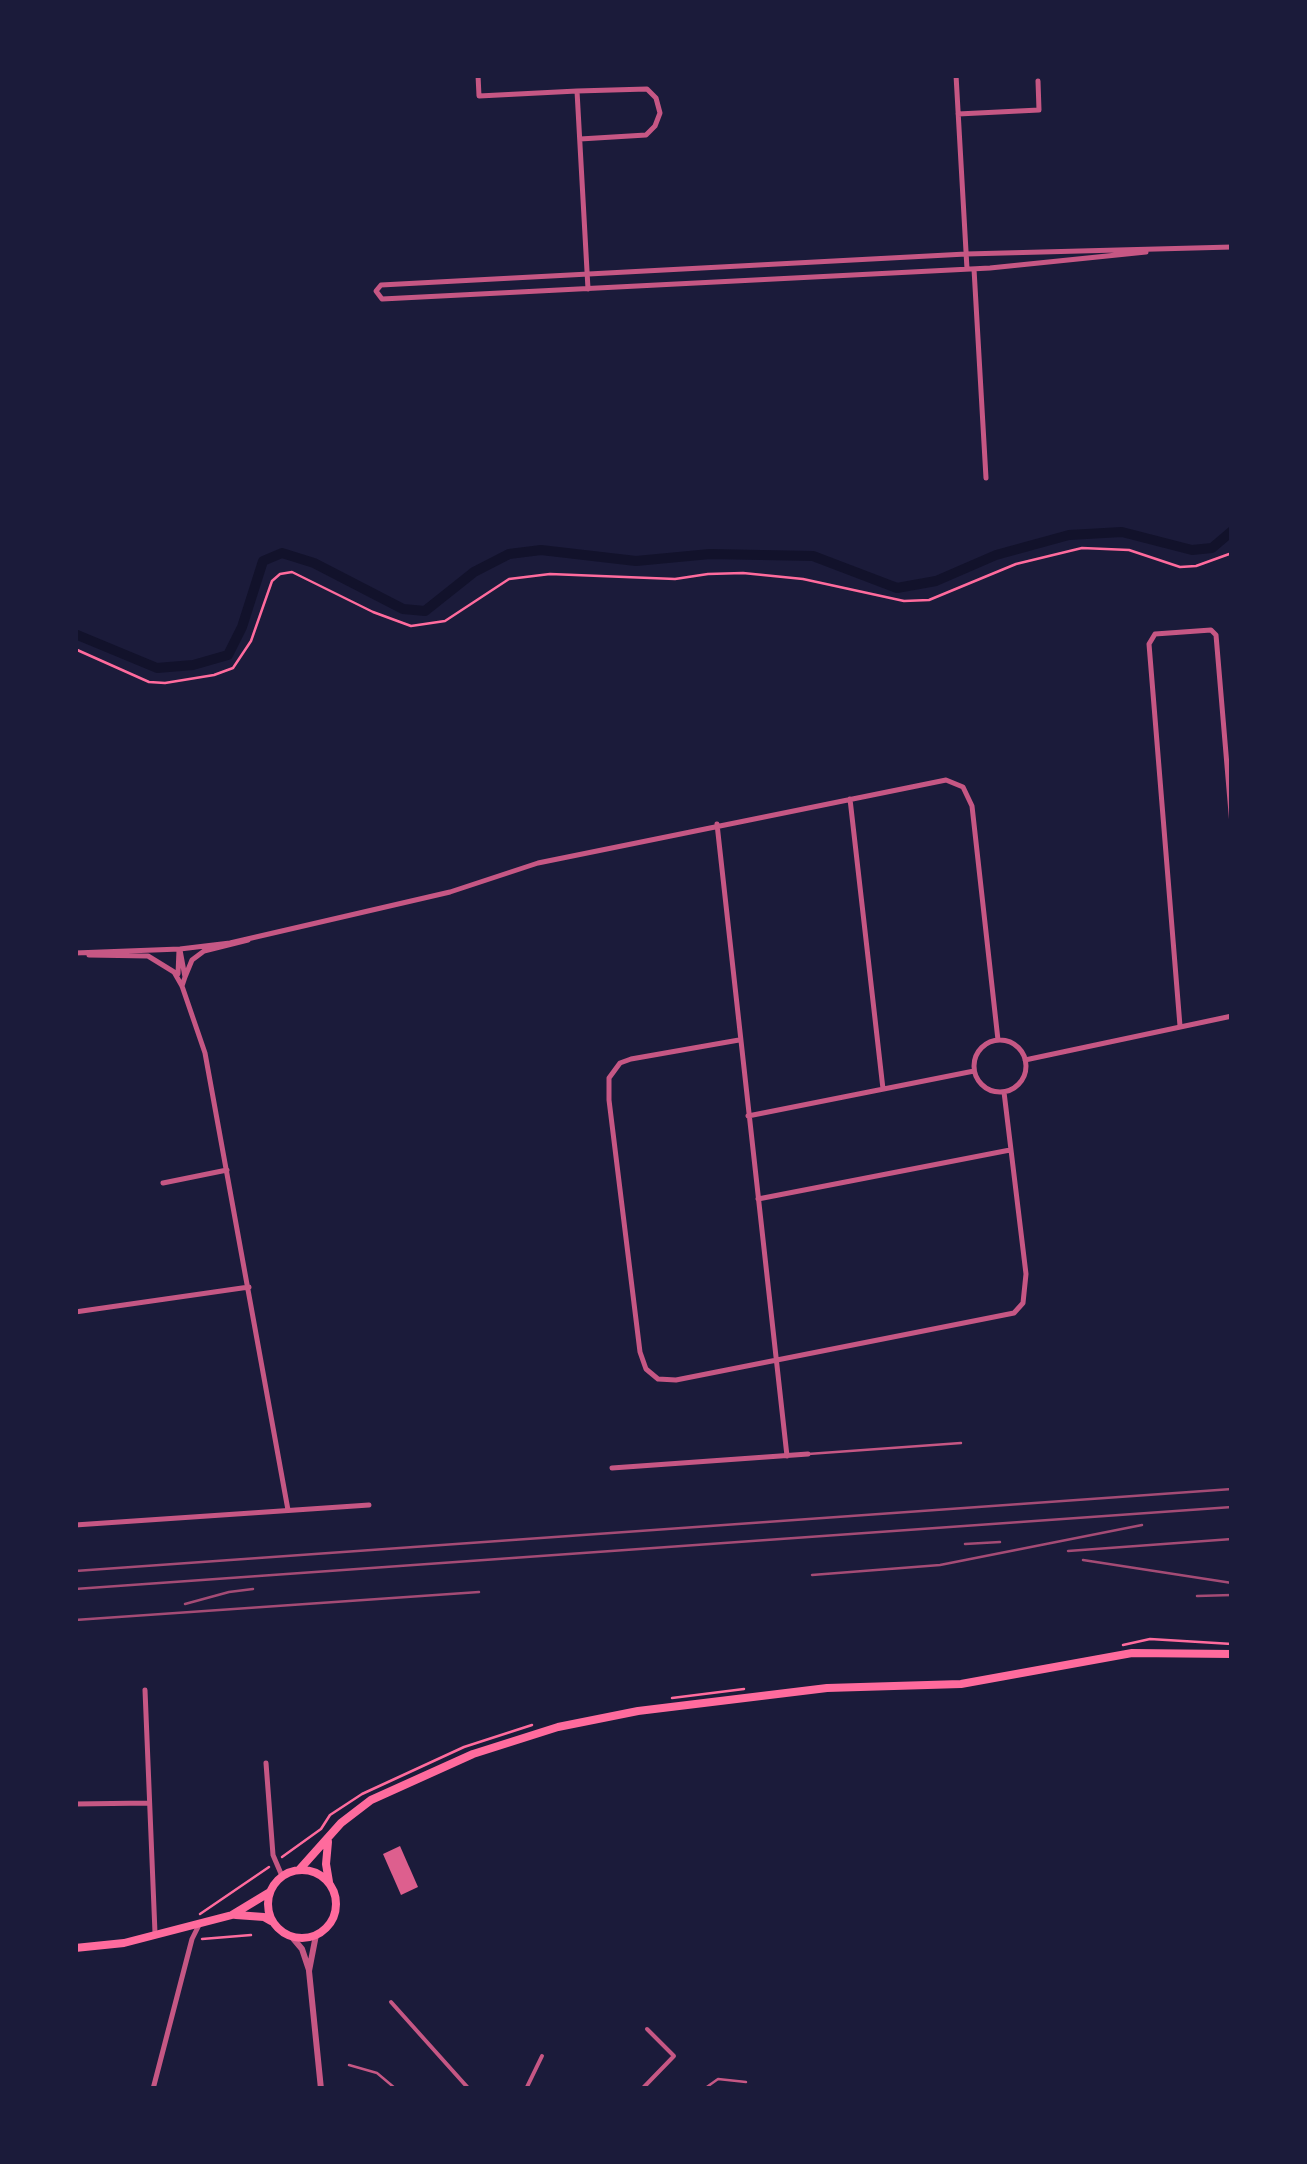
<!DOCTYPE html>
<style>
body{margin:0}
#map{position:relative;width:1307px;height:2164px;overflow:hidden;background:#1b1b3a;font-family:"Open Sans",sans-serif}
canvas{display:block}
.frame{position:absolute;inset:0;border:78px solid #1b1b3a;pointer-events:none}
</style>
<div id="map">
<canvas width="1307" height="2164"></canvas>
<div class="frame"></div>
</div>
<script>
const c = document.querySelector('canvas').getContext('2d');
c.lineJoin = 'round';
function poly(rows) {
  const path = new Path2D();
  for (const r of rows) {
    if (r.length === 3) {
      path.moveTo(r[0] + r[2], r[1]);
      path.arc(r[0], r[1], r[2], 0, 2 * Math.PI);
      continue;
    }
    path.moveTo(r[0], r[1]);
    for (let i = 2; i < r.length; i += 2) path.lineTo(r[i], r[i + 1]);
  }
  return path;
}
function stroke(path, color, width, dash) {
  c.strokeStyle = color;
  c.lineWidth = width;
  c.lineCap = dash ? 'butt' : 'round';
  c.setLineDash(dash || []);
  c.stroke(path);
}
function paint(path, color) {
  c.fillStyle = color;
  c.fill(path, 'evenodd');
}
const canal = poly([
 [75,634,157,668,193,665,228,655,242,627,263,561,282,553,314,563,403,609,425,611,474,572,509,554,541,550,636,561,710,554,813,556,897,588,936,581,996,555,1069,535,1122,532,1192,550,1212,548,1232,531]
]);
const building = poly([
 [400,1846,418,1887,401,1895,383,1854]
]);
const path = poly([
 [75,649,149,682,165,683,214,675,233,668,251,641,272,581,280,574,292,572,373,612,411,626,445,621,509,579,550,574,675,579,708,574,743,573,803,579,904,601,929,600,1016,564,1082,548,1129,550,1180,567,1196,566,1232,553],
 [1123,1645,1150,1639,1232,1644],
 [672,1698,744,1689],
 [282,1857,321,1829,330,1815,362,1794,464,1747,532,1725],
 [200,1914,269,1867],
 [202,1939,251,1935]
]);
const service = poly([
 [808,1454,961,1443],
 [349,2065,377,2073,396,2089],
 [704,2089,718,2079,746,2082]
]);
const pedestrian = poly([
 [391,2002,469,2089],
 [526,2089,542,2056],
 [642,2089,674,2056,647,2029]
]);
const minor = poly([
 [478,75,479,96,577,91,588,289],
 [956,75,967,269],
 [577,91,647,89,656,98,660,113,655,126,646,135,580,139],
 [958,114,1039,110,1038,81],
 [1146,252,990,268,382,299,376,291,381,285,966,254,1232,247],
 [974,269,986,478],
 [850,799,883,1089],
 [717,824,787,1456],
 [180,950,185,977,182,986],
 [75,953,180,949,230,943,450,892,538,863,946,780,963,787,972,806,998,1040],
 [89,955,148,956,174,972,182,986,205,1053,288,1510],
 [178,974,179,950],
 [185,977,192,960,204,951,248,940],
 [1180,1026,1149,644,1155,634,1211,630,1216,635,1232,825],
 [1000,1066,26],
 [739,1040,631,1059,620,1063,609,1078,609,1100,640,1352,646,1369,658,1379,676,1380,1014,1313,1023,1303,1026,1274,1004,1092],
 [1025,1060,1232,1016],
 [748,1116,974,1071],
 [163,1183,227,1170],
 [758,1199,1010,1150],
 [75,1312,249,1287],
 [612,1468,808,1454],
 [75,1525,369,1505],
 [145,1690,155,1933],
 [266,1763,273,1855,282,1876],
 [75,1804,149,1803],
 [153,2089,192,1939,199,1925]
]);
const tertiary = poly([
 [316,1935,309,1971,321,2089],
 [291,1936,302,1949,309,1970]
]);
const primary = poly([
 [328,1842,326,1864,329,1882],
 [299,1870,341,1823,371,1800,473,1754,558,1727,638,1711,827,1688,961,1684,1132,1653,1232,1654],
 [302,1904,34],
 [236,1915,264,1917,271,1921],
 [75,1948,124,1943,232,1915,270,1892]
]);
const rail = poly([
 [965,1544,1000,1542],
 [1068,1551,1232,1539],
 [1083,1560,1232,1583],
 [75,1571,1232,1489],
 [812,1575,940,1565,1142,1525],
 [75,1589,1232,1507],
 [1197,1596,1232,1595],
 [185,1604,229,1592,253,1589],
 [75,1620,479,1592]
]);
stroke(canal, '#12122b', 10);
paint(building, '#dd5f8e');
stroke(path, '#ff6b9d', 2.5);
stroke(service, '#c65784', 2.5);
stroke(pedestrian, '#c65784', 4);
stroke(minor, '#c65784', 5);
stroke(tertiary, '#c65784', 6);
stroke(primary, '#ff6b9d', 8);
stroke(rail, '#a44b75', 2.5);
</script>
